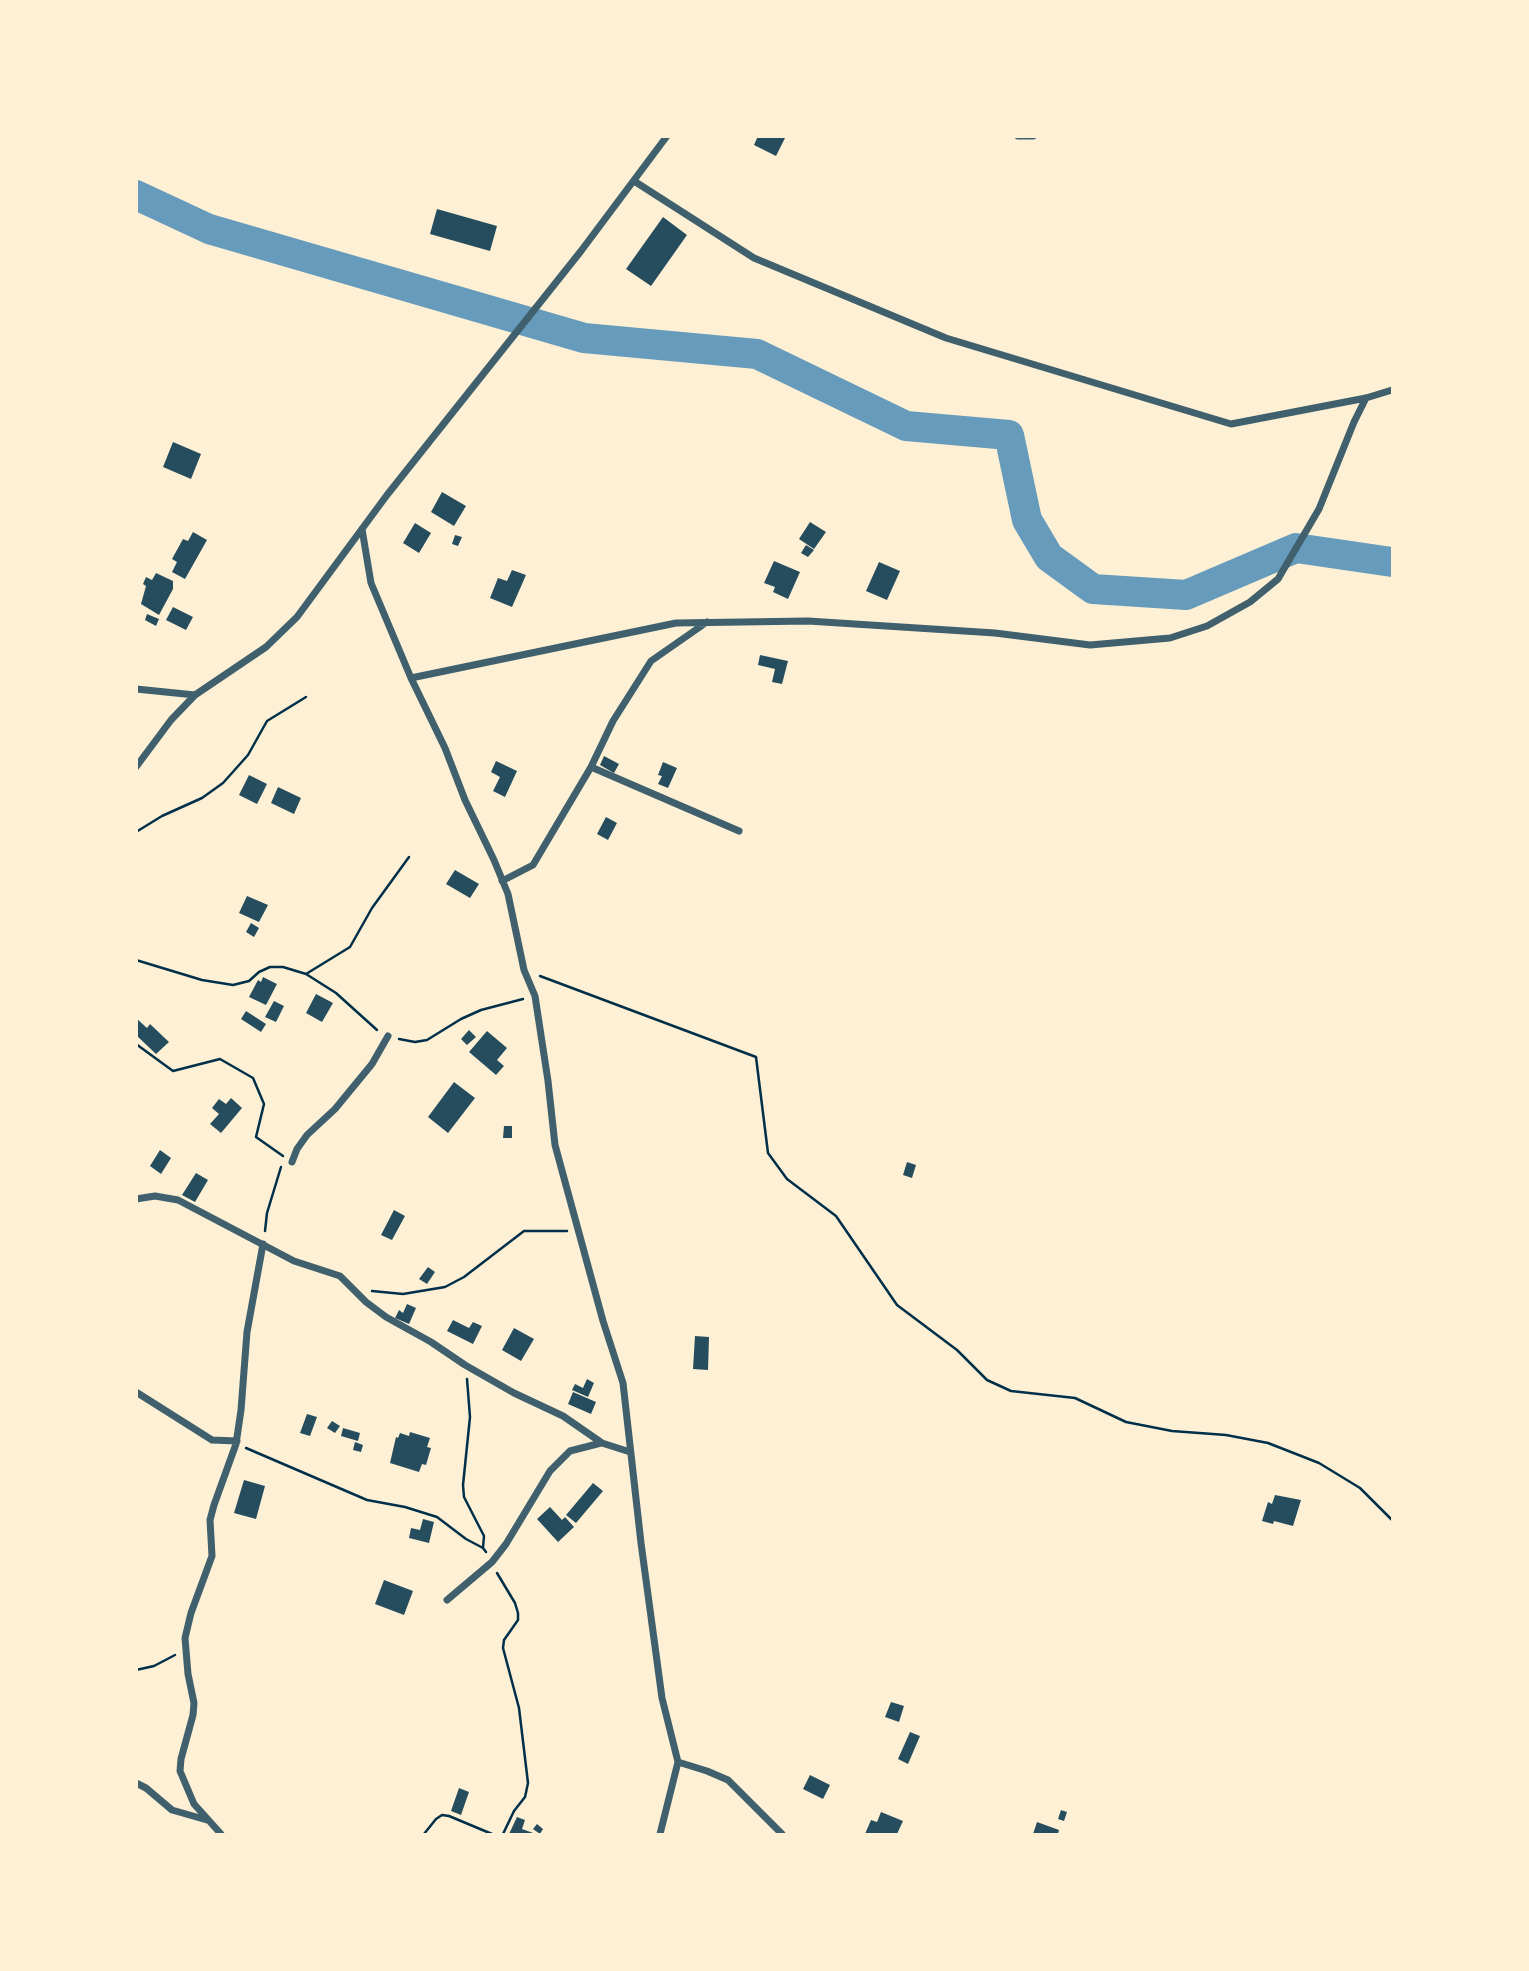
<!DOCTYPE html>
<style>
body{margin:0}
#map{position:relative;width:1529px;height:1971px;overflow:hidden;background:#fdf0d5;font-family:"Space Grotesk",sans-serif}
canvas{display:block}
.frame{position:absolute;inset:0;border:138px solid #fdf0d5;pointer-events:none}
</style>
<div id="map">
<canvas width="1529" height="1971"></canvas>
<div class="frame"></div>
</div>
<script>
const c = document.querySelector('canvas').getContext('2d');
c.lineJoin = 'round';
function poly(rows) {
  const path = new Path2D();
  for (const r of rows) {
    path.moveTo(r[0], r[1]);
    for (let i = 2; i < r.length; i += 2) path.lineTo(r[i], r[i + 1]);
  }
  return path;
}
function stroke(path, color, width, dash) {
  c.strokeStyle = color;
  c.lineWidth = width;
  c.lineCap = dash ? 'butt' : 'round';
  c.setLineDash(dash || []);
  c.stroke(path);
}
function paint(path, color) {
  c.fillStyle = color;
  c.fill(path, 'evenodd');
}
const river = poly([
 [136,195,209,229,584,338,757,354,906,426,1009,435,1027,520,1049,557,1093,589,1186,595,1296,548,1392,562]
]);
const building = poly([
 [758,136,786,136,776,156,754,145],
 [437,209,497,226,490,251,430,234],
 [663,217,687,235,651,286,626,269],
 [173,442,201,454,191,479,163,467],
 [442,492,466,506,454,526,431,512],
 [810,522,826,532,814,549,799,539],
 [415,523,431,533,419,553,403,543],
 [193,532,207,540,185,579,172,572,177,562,172,559,183,539,188,541],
 [455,535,462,537,458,546,452,544],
 [806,545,814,550,808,557,801,553],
 [774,561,800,572,788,599,773,592,775,587,764,583],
 [879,562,900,571,887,600,866,591],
 [512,570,526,575,512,607,490,598,498,578,507,581],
 [156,573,173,581,173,589,159,615,141,604,146,586,143,584,146,577,152,580],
 [173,607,193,617,186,630,166,620],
 [147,614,159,619,156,626,145,620],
 [760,655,788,661,782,684,772,682,775,669,758,665],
 [604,756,619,764,614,773,600,765],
 [496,761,517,771,505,797,493,791,500,777,491,772],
 [663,762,677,768,668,788,658,784,662,776,658,775],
 [249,775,267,784,257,804,239,795],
 [278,787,301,798,294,814,271,803],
 [606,817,617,823,608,840,597,834],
 [455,870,479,884,470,898,446,884],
 [247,896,268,905,259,922,239,913],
 [251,923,259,928,254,937,246,932],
 [263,977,277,984,266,1005,249,997,258,980,261,982],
 [316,994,333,1003,322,1022,306,1013],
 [274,1001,284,1006,276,1022,265,1017],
 [246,1011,266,1024,261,1032,241,1019],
 [136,1018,147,1028,150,1024,169,1042,156,1054,136,1035],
 [469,1030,476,1037,467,1045,461,1039],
 [487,1031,507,1048,497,1060,504,1066,496,1075,469,1052],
 [454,1082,475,1098,448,1133,428,1117],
 [231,1098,242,1108,221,1133,210,1124,219,1114,212,1108,219,1099,226,1104],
 [504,1126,512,1126,512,1138,503,1138],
 [160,1150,171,1158,161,1174,150,1166],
 [907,1162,916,1165,912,1178,903,1175],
 [196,1173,208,1180,195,1202,182,1195],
 [394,1210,405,1216,392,1240,381,1235],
 [428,1267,435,1272,427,1284,419,1279],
 [407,1304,416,1308,409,1324,395,1318,399,1310,403,1313],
 [453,1320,469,1328,473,1322,482,1326,473,1344,447,1331],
 [514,1328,534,1339,521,1361,502,1350],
 [695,1336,709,1337,708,1370,693,1369],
 [587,1379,594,1383,588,1397,572,1390,575,1384,583,1388],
 [573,1392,596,1402,591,1414,568,1404],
 [307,1414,317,1417,310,1436,300,1433],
 [332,1421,340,1426,335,1433,327,1428],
 [343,1428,360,1433,358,1441,341,1436],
 [410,1432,430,1438,427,1447,431,1448,426,1465,422,1464,419,1472,390,1463,396,1437,398,1438,400,1433,409,1436],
 [355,1442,363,1445,361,1452,353,1450],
 [244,1480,265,1486,256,1519,234,1513],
 [593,1483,603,1491,576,1523,566,1515],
 [1275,1495,1301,1500,1293,1526,1274,1521,1273,1524,1262,1521,1268,1502,1272,1504],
 [550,1507,562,1520,565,1517,574,1527,558,1542,537,1519],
 [423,1519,434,1522,429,1543,409,1538,411,1528,420,1530],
 [384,1580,413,1591,404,1615,375,1604],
 [891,1702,904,1706,899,1722,885,1717],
 [910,1732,920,1736,908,1764,898,1759],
 [810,1775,830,1785,823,1799,803,1789],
 [459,1788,469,1792,461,1815,451,1811],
 [1061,1810,1067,1812,1064,1821,1058,1819],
 [881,1812,903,1821,897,1834,865,1834,871,1820,877,1822],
 [517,1817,525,1820,522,1829,536,1834,509,1834],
 [1037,1822,1059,1830,1058,1834,1033,1834],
 [537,1824,543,1829,540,1834,533,1829]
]);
const path = poly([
 [136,832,162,816,202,798,223,783,248,755,267,721,306,697],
 [136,960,202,980,233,985,249,981,259,972,270,967,283,967,306,974,336,993,377,1030],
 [306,974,350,947,372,908,409,857],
 [540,976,756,1057,768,1153,787,1179,836,1216,897,1305,957,1350,987,1380,1011,1391,1075,1398,1126,1422,1172,1431,1226,1435,1268,1443,1319,1463,1360,1488,1392,1520],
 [399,1039,415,1042,427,1040,461,1019,481,1010,523,999],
 [136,1044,173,1071,220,1059,253,1078,264,1104,256,1137,283,1156],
 [265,1231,267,1213,281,1167],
 [372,1291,403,1294,445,1287,464,1277,524,1231,567,1231],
 [467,1379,470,1417,463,1485,464,1497,484,1536,483,1548,486,1552],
 [246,1448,367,1500,405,1507,437,1517,466,1539,483,1548],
 [497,1573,515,1603,518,1613,518,1620,504,1640,503,1648,519,1708,528,1783,525,1797,514,1811,503,1834],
 [136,1670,154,1666,175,1655],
 [424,1834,436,1819,442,1815,449,1816,492,1834]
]);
const minor = poly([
 [1018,136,1033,136],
 [634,181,754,258,946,338,1231,424,1366,398,1392,390],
 [362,529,371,583,411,678,445,748,465,800,494,860,508,894,524,970,535,996,548,1081,555,1145,603,1321,623,1383,641,1543,662,1698,678,1762,660,1834],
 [411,678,676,623,808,621,995,633,1090,645,1170,638,1207,626,1250,602,1278,579,1319,509,1354,422,1366,398],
 [136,689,195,695],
 [136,767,171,720,195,695,266,647,297,617,387,495,581,251,667,136],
 [591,767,739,831],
 [502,881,533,865,591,767,613,721,651,661,707,622],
 [292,1162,297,1149,307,1135,335,1109,372,1064,388,1036],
 [136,1199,155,1196,178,1200,294,1261,340,1276,366,1302,386,1317,431,1342,465,1365,514,1393,563,1416,602,1443,630,1452],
 [136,1392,212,1440,237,1441],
 [447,1600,492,1562,506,1544,550,1471,570,1451,601,1443],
 [678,1762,707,1771,728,1780,782,1834],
 [136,1783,146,1788,172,1810,207,1820],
 [221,1834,194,1804,180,1771,181,1759,193,1715,194,1703,188,1674,185,1638,191,1613,212,1556,210,1520,214,1505,236,1444,241,1410,247,1332,263,1244]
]);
stroke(river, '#669bbc', 30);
paint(building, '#264d5e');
stroke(path, '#003049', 2.5);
stroke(minor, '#3f606c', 7);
</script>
